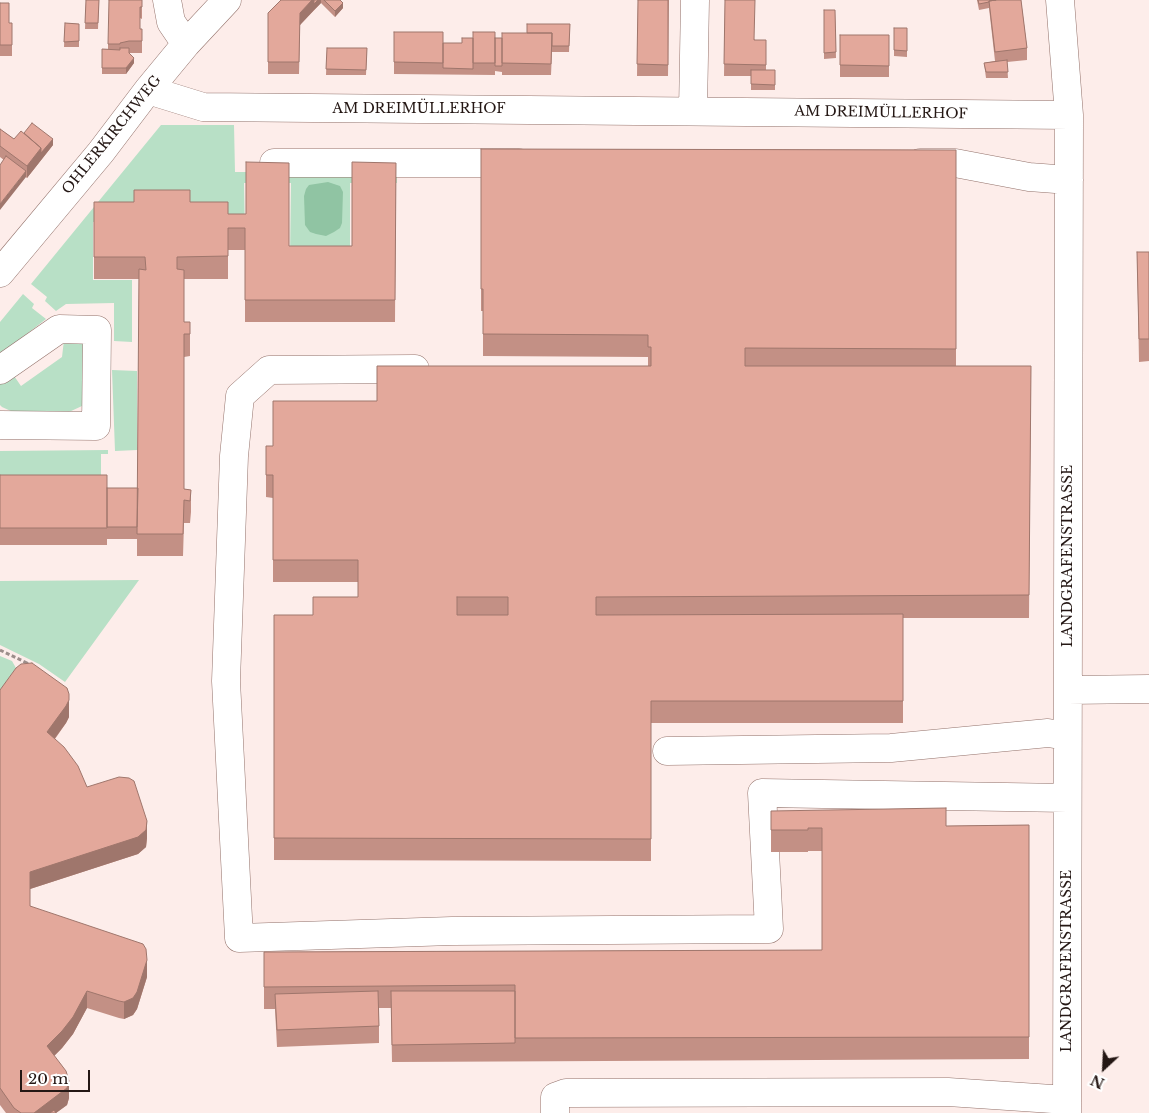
<!DOCTYPE html>
<meta charset="utf-8">
<style>
body{margin:0}
#map{position:relative;width:1149px;height:1113px;overflow:hidden;background:#fdedea;font-family:"Libre Baskerville",serif}
canvas{display:block}
.north{position:absolute;left:1079px;top:1043px;width:50px;height:50px;-webkit-text-stroke:4px #fff;paint-order:stroke;rotate:205deg;font-size:14px;font-weight:700;line-height:20px;text-align:center;color:#241714}
.north::after{content:'';display:block;margin:auto;width:18px;height:22px;background:#241714;clip-path:polygon(50% 0,100% 100%,50% 72%,0 100%)}
.scale{position:absolute;left:20px;top:1070px;width:70px;height:22px;box-sizing:border-box;border:2px solid #241714;border-top:0;padding-left:6px;font-size:15px;line-height:18px;white-space:nowrap;color:#241714;-webkit-text-stroke:4px #fff;paint-order:stroke}
</style>
<div id="map">
<canvas width="1149" height="1113"></canvas>
<div class="north">N</div>
<div class="scale">20 m</div>
</div>
<script>
const c = document.querySelector('canvas').getContext('2d');
c.lineJoin = 'round';
function paint(path, color) {
  c.fillStyle = color;
  c.fill(path, 'evenodd');
}
function poly(rows) {
  const path = new Path2D();
  for (const r of rows) {
    path.moveTo(r[0], r[1]);
    for (let i = 2; i < r.length; i += 2) path.lineTo(r[i], r[i + 1]);
  }
  return path;
}
function stroke(path, color, width, dash) {
  c.strokeStyle = color;
  c.lineWidth = width;
  c.lineCap = dash ? 'butt' : 'round';
  c.setLineDash(dash || []);
  c.stroke(path);
}
function drawText(font, color, halo, rows, align = 'center') {
  c.font = font + ' "Libre Baskerville",serif';
  c.lineWidth = 4;
  c.setLineDash([]);
  c.textBaseline = 'middle';
  c.strokeStyle = halo;
  c.fillStyle = color;
  for (const [text, x, y, turn = 0] of rows) {
    c.save();
    c.translate(x, y);
    c.rotate((+turn || 0) * Math.PI / 180);
    c.textAlign = isNaN(turn) ? turn : align;
    if (halo) c.strokeText(text, 0, 0);
    c.fillText(text, 0, 0);
    c.restore();
  }
}
const green = poly([
 [161,125,234,125,235,172,397,172,397,183,350,183,350,259,290,258,291,183,244,183,245,236,109,222,93,222,93,280,132,280,132,342,114,341,114,303,66,304,56,311,45,301,47,297,31,284],
 [23,294,34,304,32,308,46,319,0,355,0,322],
 [64,340,85,341,86,399,82,406,69,412,13,412,2,407,0,405,0,379,12,373,21,386,62,357],
 [112,370,137,371,137,450,115,451],
 [108,450,108,454,101,454,101,484,0,485,0,451],
 [139,580,65,682,39,664,0,645,0,581],
 [0,656,12,661,16,668,0,691]
]);
const water = poly([
 [328,182,340,186,343,192,342,223,340,228,334,232,326,236,316,234,310,232,305,225,304,196,306,189,309,185]
]);
const path = poly([
 [0,650,27,663,24,667]
]);
const minor = poly([
 [167,0,171,22,186,44],
 [1060,0,1069,115,1067,1113],
 [148,90,203,107,1069,115],
 [693,111,695,0],
 [274,163,519,163],
 [920,163,955,163,1029,177,1069,180],
 [0,273,101,152,148,90,186,44,227,0],
 [415,369,269,370,240,396,234,456,226,681,239,938,452,931,769,929,762,793,1067,798],
 [0,370,59,329,97,330,96,426,0,425],
 [1068,690,1149,689],
 [667,751,891,748,1048,733,1067,736],
 [555,1113,555,1097,566,1093,948,1092,1067,1100]
]);
const wall = poly([
 [86,0,99,0,98,29,85,29],
 [142,0,142,19,140,18,140,29,142,29,142,53,129,53,134,63,126,74,102,74,102,49,108,49,108,44],
 [281,0,340,0,343,8,335,17,321,3,300,25,299,74,268,74,268,13],
 [638,0,669,0,668,76,637,76],
 [725,0,755,40,766,40,766,70,775,70,775,90,751,90,751,76,724,76],
 [977,0,1021,0,1027,48,1027,60,1007,62,1008,78,986,78,984,63,995,61,989,8,979,10],
 [0,3,9,23,12,23,12,56,0,56],
 [824,10,835,10,836,58,824,59],
 [65,23,79,24,79,47,64,47],
 [570,24,569,52,552,52,551,75,502,75,502,49,502,72,495,71,495,45,495,75,394,74,394,32,443,43,462,43,495,38,502,38],
 [894,28,907,28,907,57,894,56],
 [840,35,889,35,889,77,840,77],
 [327,48,367,48,366,75,326,75],
 [0,129,14,139,24,133,53,145,27,178,0,157],
 [481,149,956,150,956,366,1031,366,1029,618,903,618,903,723,651,723,651,861,274,860,274,615,313,615,358,597,358,582,273,582,273,498,266,497,266,446,273,446,377,401,648,366,648,357,483,356,483,311,481,311],
 [396,163,395,322,245,322,245,250,228,250,228,279,184,279,184,322,190,322,190,356,184,357,184,489,191,490,191,512,190,523,184,523,183,556,137,556,137,539,107,539,107,526,107,545,0,545,0,475,107,488,138,488,139,279,94,279,94,202,190,202,228,214,289,246,352,246],
 [1137,252,1149,252,1149,361,1139,362],
 [0,690,69,717,66,723,55,739,87,787,147,838,146,847,138,854,30,889,30,906,147,977,137,1009,133,1015,124,1019,119,1018,87,1008,73,1034,62,1048,54,1056,69,1098,67,1105,56,1113,6,1113,0,1105],
 [771,811,946,826,1029,825,1029,1059,392,1062,391,1008,379,1008,379,1043,277,1047,275,1009,264,1009,264,952,822,950,822,851,808,851,808,852,771,852]
]);
const shadedWall = poly([
 [312,0,314,0,314,10,300,25,299,74,300,13],
 [318,0,321,0,321,3,314,10,314,4],
 [343,3,343,8,335,17,335,11],
 [134,58,134,63,126,74,126,68],
 [53,139,53,145,27,178,27,166,41,148],
 [26,171,26,177,0,210,0,204],
 [69,700,69,717,66,723,47,749,47,732],
 [147,821,147,838,146,847,138,854,30,889,30,872],
 [147,960,147,977,137,1009,133,1015,124,1019,124,1002],
 [87,991,87,1008,73,1034,62,1048,47,1063,47,1046],
 [69,1081,69,1098,67,1105,56,1113,34,1113]
]);
const building = poly([
 [86,0,99,0,98,23,85,23,86,0],
 [109,0,142,0,142,7,140,7,140,29,142,29,142,41,129,41,120,43,120,44,108,44,109,0],
 [281,0,312,0,300,13,299,62,268,62,268,13,281,0],
 [314,0,318,0,314,4,314,0],
 [324,0,340,0,343,3,335,11,324,0],
 [638,0,668,0,668,65,637,64,638,0],
 [725,0,755,0,754,40,766,40,766,65,724,64,725,0],
 [978,0,996,0,989,1,989,2,979,4,978,0],
 [996,0,1021,0,1027,48,995,52,989,1,996,0],
 [0,3,9,3,9,23,12,23,12,45,0,45,0,3],
 [824,10,835,10,836,52,824,53,824,10],
 [65,23,79,24,79,41,64,42,65,23],
 [527,24,570,24,569,46,552,46,552,33,527,33,527,24],
 [894,28,907,28,907,51,894,50,894,28],
 [394,32,443,32,443,63,394,62,394,32],
 [473,32,495,32,495,63,473,63,473,32],
 [502,33,552,33,551,64,502,63,502,33],
 [840,35,889,35,889,66,840,65,840,35],
 [462,38,473,38,473,69,443,68,443,43,462,43,462,38],
 [495,38,502,38,502,66,495,66,495,38],
 [120,48,129,48,129,53,134,58,126,68,102,68,102,49,120,50,120,48],
 [327,48,367,48,366,70,326,69,327,48],
 [1007,60,1008,72,986,72,984,63,1007,60],
 [751,70,775,70,775,85,751,84,751,70],
 [32,123,53,139,41,153,41,148,24,133,32,123],
 [0,129,14,139,21,131,41,148,27,166,0,146,0,129],
 [481,149,956,150,956,349,745,348,745,366,1031,366,1029,595,596,597,596,615,903,614,903,701,651,701,651,839,274,838,274,615,313,615,313,597,358,597,358,560,273,560,273,475,266,475,266,446,273,446,273,401,377,401,377,366,651,366,651,347,648,347,648,335,483,334,483,289,481,289,481,149],
 [457,597,508,597,508,615,457,615,457,597],
 [6,156,26,171,0,204,0,165,6,156],
 [246,162,289,163,289,246,352,246,352,162,396,163,395,300,245,300,245,228,228,228,228,256,177,257,177,269,184,270,184,322,190,322,190,334,184,334,184,489,191,490,190,501,184,500,183,534,137,534,139,269,146,270,145,257,94,257,94,202,134,202,134,190,190,190,190,202,228,202,228,214,246,214,246,162],
 [1137,252,1149,252,1149,339,1139,339,1137,252],
 [0,475,107,475,107,528,0,528,0,475],
 [107,488,138,488,137,527,107,527,107,488],
 [32,663,67,688,69,694,69,700,66,706,47,732,64,747,78,766,87,787,119,777,129,778,134,781,147,821,146,830,138,837,30,872,30,906,143,944,146,949,147,960,137,992,133,998,124,1002,119,1001,87,991,73,1017,62,1031,47,1046,66,1071,69,1081,67,1088,34,1113,21,1113,14,1108,0,1088,0,690,16,668,21,664,32,663],
 [946,808,946,826,1029,825,1029,1037,515,1038,515,985,264,987,264,952,822,950,822,828,808,828,808,830,771,830,771,811,946,808],
 [378,991,379,1026,277,1030,275,994,378,991],
 [391,991,515,991,515,1043,392,1045,391,991],
 [54,1110,56,1113,50,1113,54,1110]
]);
const streetNames = [
 ["AM DREIMÜLLERHOF",419,109],
 ["AM DREIMÜLLERHOF",881,113,1],
 ["OHLERKIRCHWEG",112,135,-51],
 ["LANDGRAFENSTRASSE",1068,556,-90],
 ["LANDGRAFENSTRASSE",1067,961,-90]
];
paint(green, '#b8e0c6');
paint(water, '#90c4a3');
stroke(minor, '#93726b', 29);
stroke(path, '#9c8d8a', 3, [4, 2.5]);
stroke(minor, '#fff', 28);
paint(wall, '#c39085');
paint(shadedWall, '#9f766c');
paint(building, '#e3a89b');
stroke(building, '#9f766c', 1);
drawText('14px', '#241714', '#fff', streetNames);
</script>
